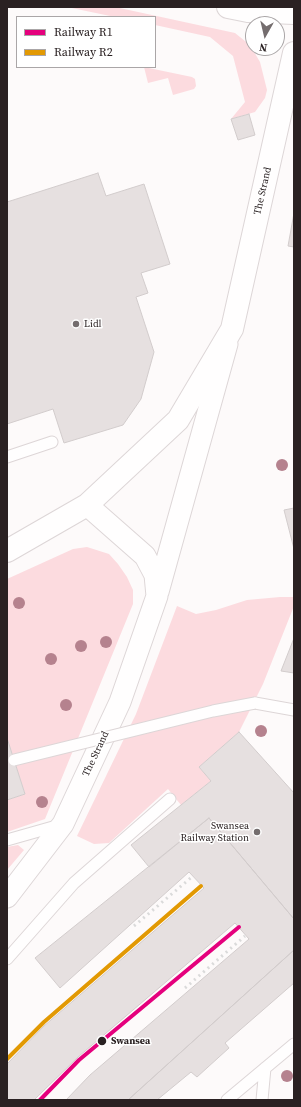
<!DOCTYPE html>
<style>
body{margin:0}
#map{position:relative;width:301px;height:1107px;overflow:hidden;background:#fdfafa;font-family:"Source Serif 4",serif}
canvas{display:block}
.frame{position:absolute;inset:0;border:8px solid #2a2122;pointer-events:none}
.legend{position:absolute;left:16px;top:16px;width:140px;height:52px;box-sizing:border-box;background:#fff;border:1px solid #aaa6a7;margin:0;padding:5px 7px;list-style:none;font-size:12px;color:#2a2122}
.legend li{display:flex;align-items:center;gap:8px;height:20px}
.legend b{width:20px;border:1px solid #aaa6a7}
.north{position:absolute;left:245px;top:16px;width:40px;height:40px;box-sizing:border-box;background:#fff;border:1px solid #aaa6a7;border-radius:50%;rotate:188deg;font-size:11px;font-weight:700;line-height:16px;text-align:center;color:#2a2122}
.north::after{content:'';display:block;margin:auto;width:14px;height:18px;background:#746d6e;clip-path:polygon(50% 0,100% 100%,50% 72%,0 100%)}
</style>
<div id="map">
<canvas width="301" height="1107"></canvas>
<div class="frame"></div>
<ul class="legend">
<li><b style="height:5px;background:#e5007d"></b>Railway R1</li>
<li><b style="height:5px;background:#e29903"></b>Railway R2</li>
</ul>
<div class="north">N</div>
</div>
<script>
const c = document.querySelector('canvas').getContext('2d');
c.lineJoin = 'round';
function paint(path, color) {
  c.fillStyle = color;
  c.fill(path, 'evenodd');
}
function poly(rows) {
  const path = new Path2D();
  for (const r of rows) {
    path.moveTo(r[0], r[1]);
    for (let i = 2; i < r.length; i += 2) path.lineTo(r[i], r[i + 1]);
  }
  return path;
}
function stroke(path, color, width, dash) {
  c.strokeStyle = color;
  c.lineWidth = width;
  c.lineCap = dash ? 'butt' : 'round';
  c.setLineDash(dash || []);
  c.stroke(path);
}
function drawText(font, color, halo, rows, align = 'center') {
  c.font = font + ' "Source Serif 4",serif';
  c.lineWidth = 3;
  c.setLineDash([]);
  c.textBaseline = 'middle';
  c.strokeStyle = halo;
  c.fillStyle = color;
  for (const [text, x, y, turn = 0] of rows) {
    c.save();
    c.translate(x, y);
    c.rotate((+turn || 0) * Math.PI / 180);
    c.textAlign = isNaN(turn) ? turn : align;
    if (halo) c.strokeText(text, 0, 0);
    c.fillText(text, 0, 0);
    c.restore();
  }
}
const green = poly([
 [67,7,115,7,235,33,250,45,260,62,267,90,265,98,255,112,231,119,245,102,233,56,210,37,155,25,155,17,115,17],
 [144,67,192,77,195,79,196,86,194,89,173,95,168,78,148,83],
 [87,547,109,554,118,564,127,577,133,590,133,604,45,819,7,832,7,800,25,794,7,738,7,579,73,549],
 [280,597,294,597,294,606,263,684,239,732,199,767,211,781,181,805,168,789,109,843,94,844,77,836,136,714,177,606,196,614,216,610,247,600],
 [18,845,24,850,7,870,7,847]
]);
const building = poly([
 [249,114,255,135,238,140,231,119,249,114],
 [98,173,106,196,144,184,170,264,141,273,148,293,136,297,154,352,141,399,123,425,64,443,53,409,7,424,7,202,98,173],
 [294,213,294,247,288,246,294,213],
 [294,508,294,549,284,510,294,508],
 [294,638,294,673,281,671,294,638],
 [239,732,294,793,294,919,209,818,149,867,131,845,211,781,199,767,239,732],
 [7,738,25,794,7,800,7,738],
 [209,818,294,919,294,950,128,1100,66,1100,90,1075,249,939,235,923,78,1057,34,1100,7,1100,7,1064,44,1026,204,888,189,872,60,988,35,958,209,818],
 [294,950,294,983,225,1043,229,1048,197,1077,191,1072,157,1100,128,1100,294,950]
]);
const service = poly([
 [7,457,52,442],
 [255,703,294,710],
 [7,840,60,825],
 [7,959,74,883,170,799],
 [227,1100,294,1044],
 [262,1100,265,1068]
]);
const minor = poly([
 [158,592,227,344],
 [7,897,63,824,120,702,157,596,155,575,145,556,87,505]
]);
const tertiary = poly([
 [228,7,248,11,294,13],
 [7,551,87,505,178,420,232,329,294,53]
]);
const rail = poly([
 [134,926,193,876],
 [143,936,201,886],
 [175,980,239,927],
 [185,988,245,936]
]);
const serviceBridge = poly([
 [14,760,213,711,255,703]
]);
const rail1 = poly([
 [40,1100,79,1060,239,927]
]);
const rail2 = poly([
 [7,1059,44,1022,201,886]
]);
const trees = [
 [282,465],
 [19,603],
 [106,642],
 [81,646],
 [51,659],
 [66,705],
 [261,731],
 [42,802],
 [287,1076]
];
const markers = [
 [76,324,4,"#746d6e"],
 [257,832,4,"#746d6e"],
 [102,1041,5,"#2a2122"]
];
const streetNames = [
 ["The Strand",263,191,-77],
 ["The Strand",96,754,-65]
];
const poiNames = [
 ["Lidl",84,324],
 ["Swansea",249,826,"right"],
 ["Railway Station",249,838,"right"]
];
const stopNames = [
 ["Swansea",111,1041]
];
paint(green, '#fcdbdf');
paint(building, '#e6e0e0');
stroke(building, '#d2cccc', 1);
stroke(service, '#ddd6d7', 13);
stroke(minor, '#ddd6d7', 23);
stroke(tertiary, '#ddd6d7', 24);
stroke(service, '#fffefe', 11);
stroke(minor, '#fffefe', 21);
stroke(tertiary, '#fffefe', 22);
stroke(rail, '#dadada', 3, [2, 4]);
stroke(serviceBridge, '#ddd6d7', 13, []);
stroke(serviceBridge, '#fffefe', 11);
stroke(rail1, '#e5007d', 4);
stroke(rail2, '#e29903', 4);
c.fillStyle = '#b5828e';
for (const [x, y] of trees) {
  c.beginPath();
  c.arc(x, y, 6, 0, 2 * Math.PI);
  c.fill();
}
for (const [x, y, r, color] of markers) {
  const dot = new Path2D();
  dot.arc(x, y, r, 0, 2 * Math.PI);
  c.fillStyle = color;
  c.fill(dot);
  stroke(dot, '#fff', 1.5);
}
drawText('10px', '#2a2122', '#fff', streetNames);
drawText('10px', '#2a2122', '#fff', poiNames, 'left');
drawText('bold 10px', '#2a2122', '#fff', stopNames, 'left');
</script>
